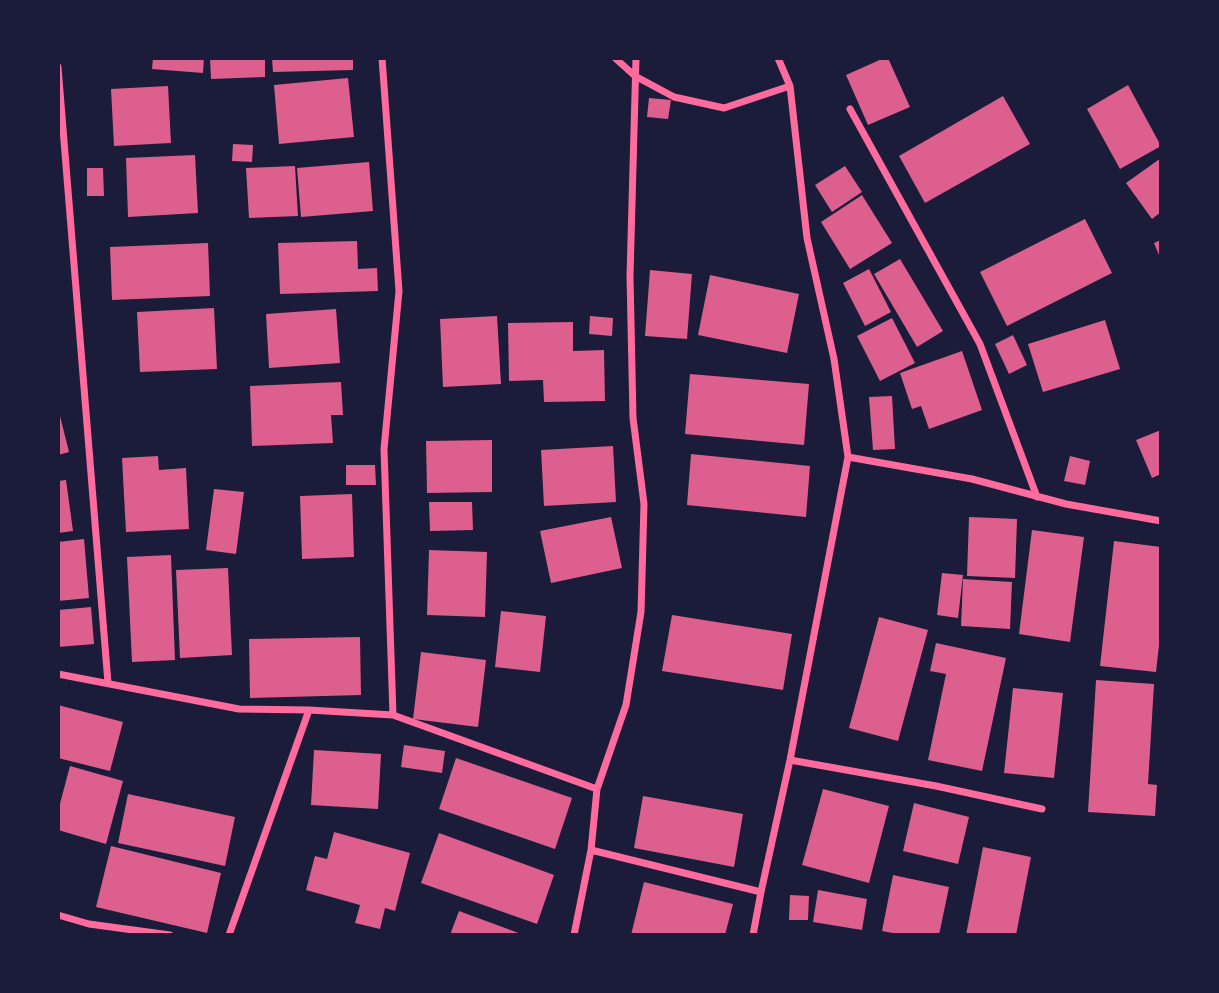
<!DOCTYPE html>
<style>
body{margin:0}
#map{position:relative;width:1219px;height:993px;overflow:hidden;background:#1b1b3a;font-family:"Fira Sans Condensed",sans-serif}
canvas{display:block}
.frame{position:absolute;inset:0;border:60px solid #1b1b3a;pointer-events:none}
</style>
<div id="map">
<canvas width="1219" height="993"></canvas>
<div class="frame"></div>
</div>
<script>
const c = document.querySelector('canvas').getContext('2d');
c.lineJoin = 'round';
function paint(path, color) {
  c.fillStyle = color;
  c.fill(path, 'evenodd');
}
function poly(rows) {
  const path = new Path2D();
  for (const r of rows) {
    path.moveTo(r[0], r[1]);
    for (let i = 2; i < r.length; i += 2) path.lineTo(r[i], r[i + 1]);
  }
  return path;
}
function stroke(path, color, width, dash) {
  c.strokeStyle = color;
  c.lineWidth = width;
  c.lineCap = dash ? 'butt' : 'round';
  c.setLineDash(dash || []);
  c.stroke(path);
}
const building = poly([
 [153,58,204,58,203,73,152,69],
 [210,58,265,58,265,77,211,79],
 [272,58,353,58,353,70,273,72],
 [884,58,888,58,910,107,868,125,846,75],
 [348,78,354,137,279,144,274,85],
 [1128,85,1161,146,1120,169,1087,109],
 [168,86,171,143,114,146,111,89],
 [1003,96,1030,144,925,203,899,156],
 [649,98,671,100,668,119,647,117],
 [233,144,253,145,252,162,232,161],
 [195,155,198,213,128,217,126,158],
 [1161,158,1161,212,1152,219,1126,183],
 [369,162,373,211,301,217,297,168],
 [295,166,298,216,249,218,246,168],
 [845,166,862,192,832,212,815,185],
 [87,168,103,168,104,196,87,196],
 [862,195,892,243,850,269,821,222],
 [1085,219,1112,273,1007,326,980,272],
 [1161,240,1161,260,1154,243],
 [357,241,358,269,377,268,378,291,280,294,278,243],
 [208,243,210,296,112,300,110,247],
 [900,259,943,331,917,347,874,274],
 [869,269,891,312,865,326,843,283],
 [650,270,692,274,687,339,645,336],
 [710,275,799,294,787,353,698,335],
 [214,308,217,369,140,372,137,312],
 [336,309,340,363,269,368,266,314],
 [497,316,501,384,443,387,440,319],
 [590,316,613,318,612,336,589,334],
 [892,318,915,363,880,381,857,336],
 [1105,320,1120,369,1043,392,1028,344],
 [573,322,573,351,604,350,605,401,544,402,543,380,509,381,508,323],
 [1013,335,1027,365,1009,374,995,344],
 [962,351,982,410,929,429,921,406,912,409,900,373],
 [690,374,809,384,804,445,685,434],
 [341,382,343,415,331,415,333,443,252,446,250,386],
 [892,396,895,449,873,450,869,397],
 [58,408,69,452,58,455],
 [1161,430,1161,474,1152,478,1136,440],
 [492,440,492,492,427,493,426,441],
 [613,446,616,502,544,506,541,450],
 [691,454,810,466,806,517,687,505],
 [158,456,159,470,186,468,189,529,126,532,122,458],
 [1070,456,1090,461,1085,485,1064,481],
 [346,465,375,465,376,485,346,485],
 [66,480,73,531,58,533,58,481],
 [214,489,244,492,236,554,206,550],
 [352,494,354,557,302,559,300,496],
 [429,502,472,502,473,530,430,531],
 [611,517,622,568,551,583,540,531],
 [969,517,1017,519,1015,578,967,576],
 [1032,530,1084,537,1070,642,1019,634],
 [84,539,89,598,58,601,58,542],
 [1114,541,1161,547,1161,627,1156,672,1100,666],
 [429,550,487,552,485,617,427,615],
 [171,555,175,660,132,662,127,557],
 [228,568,232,655,180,658,176,570],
 [942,573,963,575,958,618,937,615],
 [963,579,1012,582,1010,629,961,626],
 [91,607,94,644,58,647,58,610],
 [501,611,546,616,540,672,495,667],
 [672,615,792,634,783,690,662,671],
 [879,617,928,630,898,741,849,728],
 [360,637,361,695,250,698,249,639],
 [936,643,1006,658,982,771,928,760,946,674,930,671],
 [421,652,486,660,478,727,413,719],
 [1096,680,1154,684,1148,784,1157,785,1155,816,1088,812],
 [1013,688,1063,693,1054,778,1004,773],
 [58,705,123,722,110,771,58,758],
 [404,745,445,751,442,773,401,767],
 [314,750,381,754,378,809,311,805],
 [456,758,572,798,555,849,439,809],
 [70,766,123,781,106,844,58,830,58,811],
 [823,789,889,806,869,883,802,865],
 [128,794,235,817,225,866,118,843],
 [643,796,743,814,734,867,634,848],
 [914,803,969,817,958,864,903,851],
 [334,832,410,853,395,911,385,908,380,929,355,923,360,905,306,890,315,856,327,859],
 [439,833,554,875,537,924,421,883],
 [111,846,221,873,207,933,96,907],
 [983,847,1031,857,1016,935,966,935],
 [893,875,949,887,939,935,903,935,882,931],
 [644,882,733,904,725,935,631,935],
 [818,890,867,899,862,930,813,922],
 [790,895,809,896,808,920,789,920],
 [459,911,524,935,450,935]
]);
const minor = poly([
 [382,58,399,291,384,449,393,715],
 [615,58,635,76,674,97,724,108,790,86],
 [58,67,108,683],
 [850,109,980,344,1037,497],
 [848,457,972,479,1066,504,1161,521],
 [58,674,239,709,309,710,393,715,597,789],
 [790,760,936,786,1042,809],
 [591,850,761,892],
 [58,915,89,924,170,935],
 [229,935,309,710],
 [574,935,591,850,597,789,626,705,641,612,644,504,633,418,630,276,636,58],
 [753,935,761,892,790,760,848,457,834,359,807,238,790,86,778,58]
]);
paint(building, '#dd5f8e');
stroke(minor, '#ff6b9d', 7);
</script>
